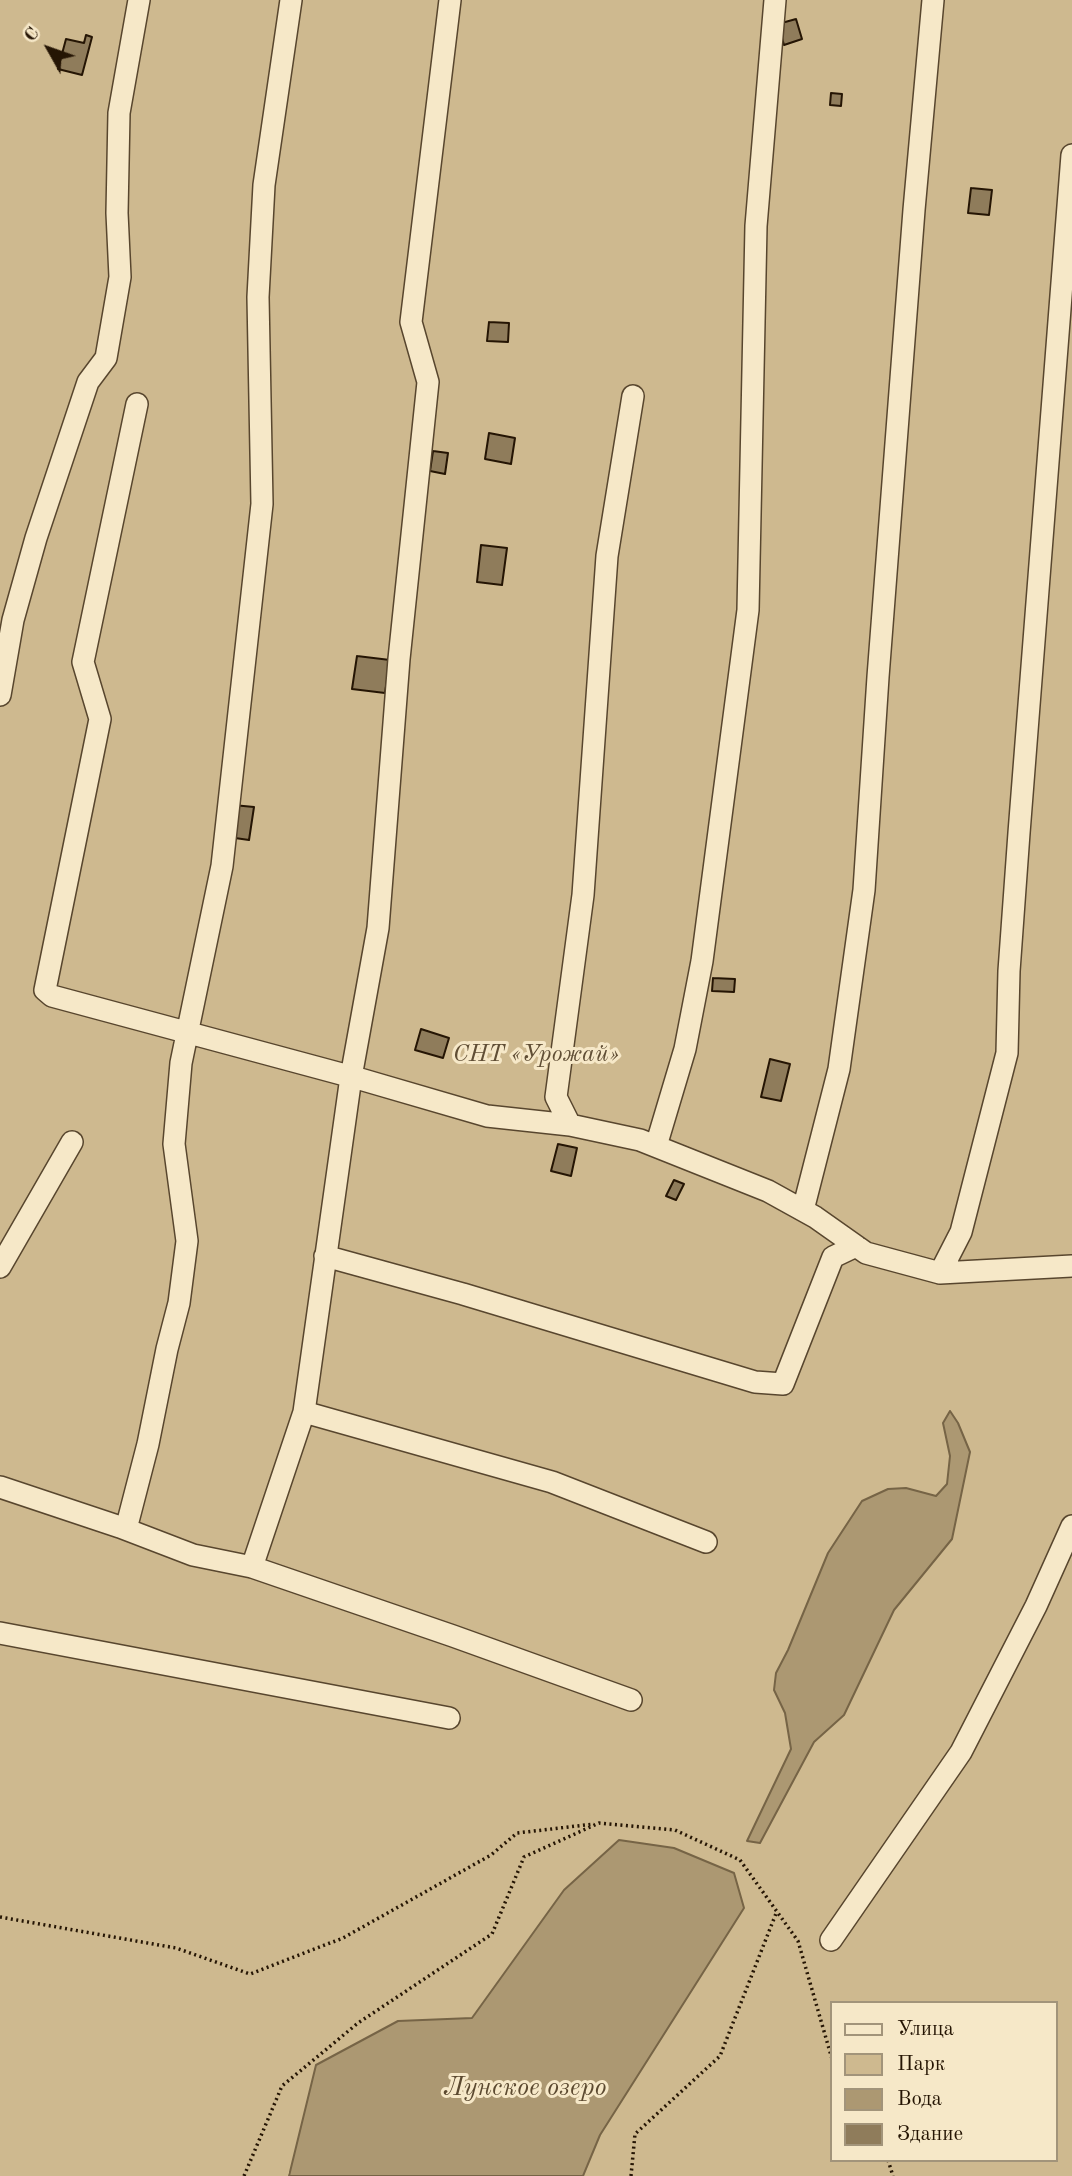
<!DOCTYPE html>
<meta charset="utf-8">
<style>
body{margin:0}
#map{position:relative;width:1072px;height:2176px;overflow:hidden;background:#f1dbab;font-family:"Old Standard TT",serif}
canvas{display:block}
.legend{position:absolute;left:830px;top:2001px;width:228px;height:161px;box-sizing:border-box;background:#f6e8c8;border:2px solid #a2947a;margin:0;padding:9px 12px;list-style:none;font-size:21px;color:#251504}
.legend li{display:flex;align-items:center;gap:14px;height:35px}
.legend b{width:35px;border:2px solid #a2947a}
.north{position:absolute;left:14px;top:14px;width:70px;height:70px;-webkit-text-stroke:5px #f6e8c8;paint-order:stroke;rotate:310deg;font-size:19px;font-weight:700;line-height:28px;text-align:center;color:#251504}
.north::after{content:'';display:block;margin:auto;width:24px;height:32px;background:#251504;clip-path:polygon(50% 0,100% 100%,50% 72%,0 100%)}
</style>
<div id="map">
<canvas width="1072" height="2176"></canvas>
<ul class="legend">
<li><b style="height:9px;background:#f6e8c8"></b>Улица</li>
<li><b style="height:19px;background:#ceb98f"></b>Парк</li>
<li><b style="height:19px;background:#ac9872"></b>Вода</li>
<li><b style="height:19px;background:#8f7c5b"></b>Здание</li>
</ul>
<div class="north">С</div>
</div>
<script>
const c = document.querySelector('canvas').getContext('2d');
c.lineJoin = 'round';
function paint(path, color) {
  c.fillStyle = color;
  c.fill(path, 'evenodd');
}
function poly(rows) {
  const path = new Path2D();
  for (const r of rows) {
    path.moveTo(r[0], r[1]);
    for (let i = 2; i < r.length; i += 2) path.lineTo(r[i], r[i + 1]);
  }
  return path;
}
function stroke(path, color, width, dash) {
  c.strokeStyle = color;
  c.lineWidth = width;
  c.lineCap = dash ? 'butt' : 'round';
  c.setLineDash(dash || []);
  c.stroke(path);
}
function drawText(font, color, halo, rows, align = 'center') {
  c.font = font + ' "Old Standard TT",serif';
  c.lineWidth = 6;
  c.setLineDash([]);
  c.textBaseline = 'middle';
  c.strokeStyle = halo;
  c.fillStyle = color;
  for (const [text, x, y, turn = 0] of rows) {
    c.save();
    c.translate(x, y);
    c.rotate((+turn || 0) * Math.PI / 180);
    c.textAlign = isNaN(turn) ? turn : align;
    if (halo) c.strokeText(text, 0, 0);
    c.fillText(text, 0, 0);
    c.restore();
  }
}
const green = poly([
 [0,0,1072,0,1072,2176,583,2176,600,2135,564,1890,472,2018,398,2021,288,2173,289,2176,0,2176],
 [832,2003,1056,2003,1056,2160,832,2160]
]);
const water = poly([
 [950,1411,958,1423,970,1452,952,1539,894,1610,844,1715,814,1742,760,1843,747,1841,791,1749,785,1713,774,1690,776,1673,788,1650,828,1553,862,1501,888,1489,906,1488,936,1496,947,1484,950,1456,943,1423,950,1411],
 [619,1840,674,1848,734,1873,744,1908,600,2135,583,2176,289,2176,316,2065,398,2021,472,2018,564,1890,619,1840]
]);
const building = poly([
 [796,19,802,39,784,45,778,24,796,19],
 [86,35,92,37,82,75,58,69,66,39,84,43,86,35],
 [831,93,842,94,841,106,830,105,831,93],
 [971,188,992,190,989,215,968,213,971,188],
 [489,322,509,323,508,342,487,341,489,322],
 [489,433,515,438,511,464,485,459,489,433],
 [433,451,448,453,445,474,430,471,433,451],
 [481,545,507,548,502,585,477,582,481,545],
 [357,656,390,660,385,693,352,689,357,656],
 [233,805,254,807,249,840,228,837,233,805],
 [713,978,735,979,734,992,712,991,713,978],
 [421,1029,449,1038,443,1058,415,1050,421,1029],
 [770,1059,790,1064,781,1101,761,1097,770,1059],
 [558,1144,577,1148,571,1176,551,1171,558,1144],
 [674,1180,684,1184,676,1200,666,1196,674,1180]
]);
const path = poly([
 [0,1917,176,1948,250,1974,343,1938,491,1855,517,1833,594,1824],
 [888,2160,893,2176],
 [244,2176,282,2086,358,2023,492,1934,524,1857,599,1823,675,1830,740,1860,798,1941,832,2059],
 [631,2176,635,2134,720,2056,777,1911]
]);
const minor = poly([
 [137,404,83,662,100,719,45,990,52,996,360,1079,487,1116,570,1125,640,1140,768,1191,815,1217,866,1253,940,1273,1072,1266],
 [0,695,13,620,36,538,88,382,106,358,120,277,117,213,119,113,139,0],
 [570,1125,556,1097,583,895,607,556,633,396],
 [656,1146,685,1049,702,961,748,610,756,226,775,0],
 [803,1210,839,1069,864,890,878,677,914,210,933,0],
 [325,1256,463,1294,755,1382,783,1384,833,1257,856,1246],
 [0,1267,72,1142],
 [940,1273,961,1232,1007,1053,1009,971,1019,833,1072,155],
 [304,1412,552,1482,706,1542],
 [0,1487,120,1527,193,1555,252,1567,453,1636,631,1700],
 [126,1529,148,1444,167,1349,179,1303,187,1241,174,1144,181,1063,222,866,262,504,258,297,264,185,291,0],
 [252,1567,304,1412,351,1077,378,928,399,659,428,382,411,322,450,0],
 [0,1633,449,1718],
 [831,1940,961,1752,1036,1606,1072,1526]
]);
const parkNames = [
 ["СНТ «Урожай»",536,1055]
];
const waterNames = [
 ["Лунское озеро",525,2088]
];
paint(green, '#ceb98f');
paint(water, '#ac9872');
stroke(water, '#766446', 2);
paint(building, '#8f7c5b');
stroke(building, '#251504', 2);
stroke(minor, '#58462e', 24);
stroke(path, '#251504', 3.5, [2, 3.5]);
stroke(minor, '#f6e8c8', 21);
drawText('italic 24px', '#604e35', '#f6e8c8', parkNames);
drawText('italic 26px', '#5b4930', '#f6e8c8', waterNames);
</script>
